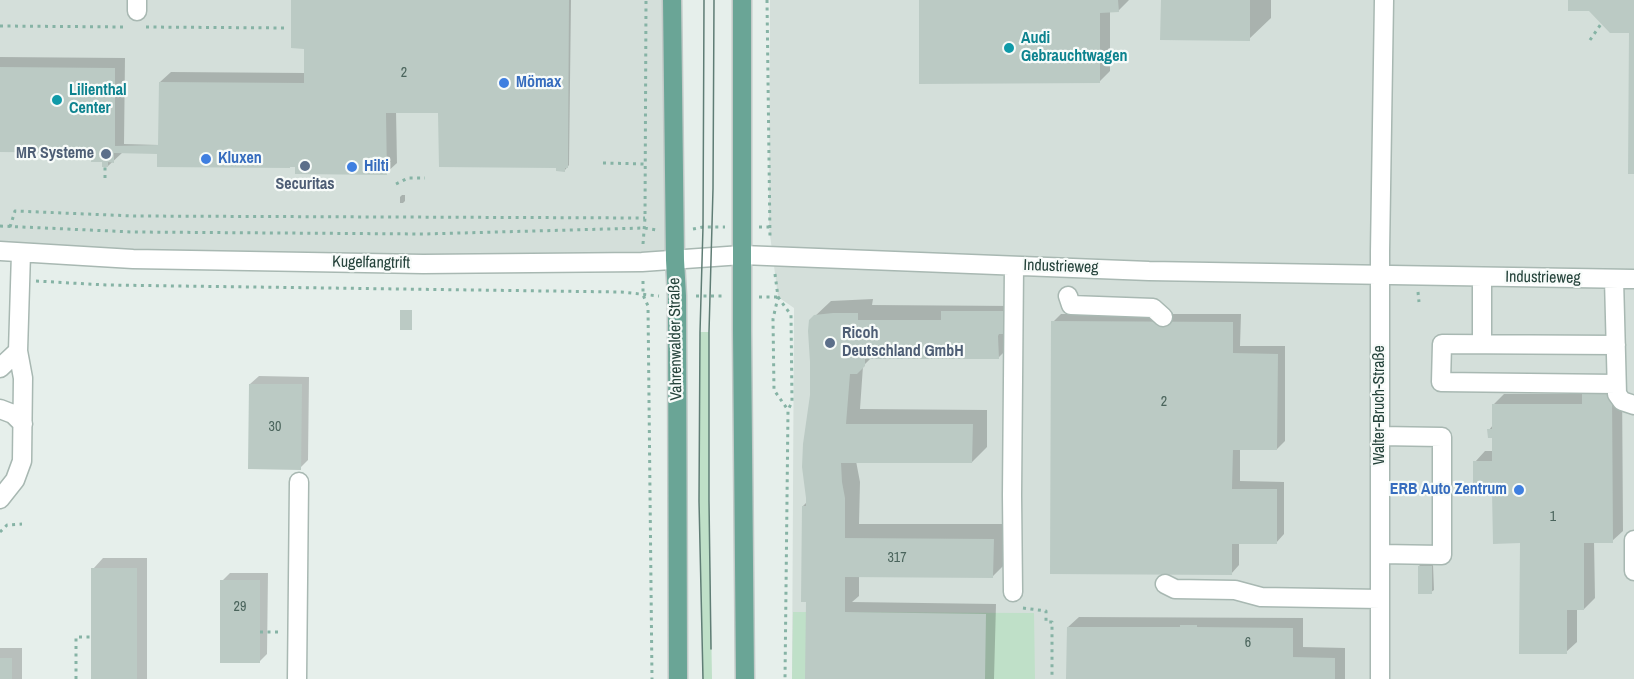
<!DOCTYPE html>
<meta charset="utf-8">
<style>
body{margin:0}
canvas{display:block;background:#e6efeb}
</style>
<canvas width="1634" height="679"></canvas>
<script>
const c = document.querySelector('canvas').getContext('2d');
c.lineJoin = 'round';
function paint(path, color) {
  c.fillStyle = color;
  c.fill(path, 'evenodd');
}
function poly(rows) {
  const path = new Path2D();
  for (const r of rows) {
    path.moveTo(r[0], r[1]);
    for (let i = 2; i < r.length; i += 2) path.lineTo(r[i], r[i + 1]);
  }
  return path;
}
function stroke(path, color, width, dash) {
  c.strokeStyle = color;
  c.lineWidth = width;
  c.lineCap = dash ? 'butt' : 'round';
  c.setLineDash(dash || []);
  c.stroke(path);
}
function drawText(font, color, halo, rows, align = 'center') {
  c.font = font + ' "Archivo Narrow",sans-serif';
  c.lineWidth = 4.5;
  c.setLineDash([]);
  c.textBaseline = 'middle';
  c.strokeStyle = halo;
  c.fillStyle = color;
  for (const [text, x, y, turn = 0] of rows) {
    c.save();
    c.translate(x, y);
    c.rotate((+turn || 0) * Math.PI / 180);
    c.textAlign = isNaN(turn) ? turn : align;
    if (halo) c.strokeText(text, 0, 0);
    c.fillText(text, 0, 0);
    c.restore();
  }
}
const built = poly([
 [0,0,672,0,675,260,0,251],
 [770,0,1634,0,1634,679,792,679,794,308,778,297,769,227]
]);
const green = poly([
 [700,332,709,332,709,501,712,679,703,679,699,501],
 [793,612,1034,613,1035,679,792,679]
]);
const shadow = poly([
 [293,0,571,0,569,165,565,170,440,109,396,111,397,163,386,173,296,165,159,150,123,152,108,166,92,151,0,150,0,57,125,58,124,144,159,145,160,82,171,72,306,73,306,45],
 [920,0,1129,0,1118,11,1110,11,1110,71,1099,82],
 [1162,0,1271,0,1271,18,1249,39],
 [402,195,405,195,405,201,403,203,400,203,400,197],
 [873,299,872,305,1014,306,1013,343,998,358,872,357,863,366,860,409,987,410,987,447,972,462,856,461,860,482,859,524,1008,524,1008,561,993,576,859,575,859,596,852,602,996,604,994,679,807,679,807,601,803,506,807,502,811,395,813,318,831,301],
 [1061,314,1241,314,1240,346,1285,346,1285,441,1277,449,1240,449,1240,481,1284,482,1284,534,1276,543,1239,542,1239,565,1231,574,1053,322],
 [259,376,309,377,308,460,300,468,250,384],
 [1622,381,1623,531,1612,541,1594,541,1595,598,1584,609,1577,609,1577,642,1566,652,1521,542,1494,489,1475,462,1485,451,1493,451,1493,436,1489,430,1493,425,1493,405,1504,394,1584,394],
 [103,558,147,558,147,679,93,679,93,569],
 [1421,564,1433,564,1434,590,1431,592,1419,566],
 [230,573,268,573,267,654,259,662,222,581],
 [1079,617,1303,618,1303,647,1345,648,1345,679,1068,679,1068,627],
 [0,648,22,648,22,679,0,679]
]);
const building = poly([
 [291,0,569,0,568,168,565,168,565,172,556,171,556,168,553,168,439,167,438,113,386,113,387,175,295,174,295,167,290,167,290,168,157,167,157,154,114,153,114,163,108,162,108,167,102,167,102,162,91,162,91,153,0,152,0,67,115,68,115,146,158,145,159,82,304,83,304,49,291,48],
 [919,0,1118,0,1119,12,1100,13,1100,83,919,84],
 [1161,0,1250,0,1250,41,1160,40],
 [1568,0,1634,0,1634,174,1628,174,1629,33,1610,33,1589,11,1568,11],
 [400,310,412,310,412,330,400,330],
 [941,311,1007,311,1007,334,999,334,998,336,999,359,865,359,865,366,857,374,850,374,846,424,973,424,972,463,841,463,842,482,845,498,845,538,994,539,993,578,845,577,845,612,986,614,985,679,805,679,806,602,801,602,802,506,806,506,806,498,802,467,803,444,810,395,810,362,808,331,809,320,814,315,833,313,858,313,858,320,941,320],
 [1051,321,1233,322,1233,353,1278,354,1277,450,1233,450,1232,489,1277,489,1277,544,1232,544,1232,575,1050,574],
 [249,384,302,384,301,470,248,469],
 [1582,391,1612,391,1613,543,1584,543,1584,610,1567,610,1567,654,1519,654,1520,543,1493,544,1492,491,1473,491,1473,461,1492,461,1492,438,1488,438,1487,429,1492,429,1492,404,1582,404],
 [1418,566,1432,566,1432,594,1418,594],
 [91,568,137,568,137,679,91,679],
 [220,580,260,580,260,663,220,663],
 [1180,625,1197,625,1197,627,1293,628,1293,657,1335,658,1335,679,1066,679,1067,627,1180,627],
 [0,658,12,658,12,679,0,679]
]);
const path = poly([
 [767,0,770,238],
 [0,26,127,27],
 [146,27,288,28],
 [1590,40,1601,24],
 [603,163,645,164],
 [105,178,105,167],
 [396,184,408,178,425,178],
 [0,226,133,232,424,234,644,228,657,230],
 [10,227,15,211,134,216,645,218],
 [759,227,769,227],
 [693,229,703,227,725,227],
 [643,244,645,218,646,0],
 [775,274,778,297,773,319,774,390,788,410],
 [36,281,106,285,621,292,659,296],
 [643,281,643,295,648,306,652,679],
 [1418,292,1419,302],
 [696,296,725,296],
 [759,297,778,297],
 [778,297,791,315,792,402,788,410,785,679],
 [0,532,7,525,22,524],
 [1023,608,1046,611,1046,622,1052,622,1052,679],
 [260,632,281,632],
 [76,679,76,637,91,637]
]);
const minor = poly([
 [137,11,137,0],
 [0,251,133,259,423,264,642,262,742,255,1149,271,1634,279],
 [1482,277,1482,344],
 [1614,279,1617,394,1622,401,1634,405],
 [1068,296,1071,305,1153,308,1163,317],
 [1616,345,1442,344,1441,382,1616,384],
 [0,368,18,351],
 [0,409,13,414,23,424],
 [1380,436,1442,437,1442,555,1380,554],
 [0,499,15,480,22,461,23,378,18,351,21,253],
 [1634,540,1634,571],
 [1165,584,1175,589,1235,590,1261,597,1380,599],
 [1013,592,1012,495,1014,266],
 [297,679,299,482],
 [1380,679,1380,252,1384,0]
]);
const major = poly([
 [672,0,675,260,677,296,678,679],
 [742,0,742,331,745,679]
]);
const tram = poly([
 [711,649,709,501,709,332,713,189,714,0],
 [703,679,699,501,700,332,703,227,704,0]
]);
const markers = [
 [1009,48,6,"#0f9aa8"],
 [504,83,6,"#3f7fe0"],
 [57,100,6,"#0f9aa8"],
 [106,154,6,"#5c6f8a"],
 [206,159,6,"#3f7fe0"],
 [305,166,6,"#5c6f8a"],
 [352,167,6,"#3f7fe0"],
 [830,343,6,"#5c6f8a"],
 [1519,490,6,"#3f7fe0"]
];
const numberNames = [
 ["2",404,73],
 ["2",1164,402],
 ["30",275,427],
 ["1",1553,517],
 ["317",897,558],
 ["29",240,607],
 ["6",1248,643]
];
const cultureNames = [
 ["Audi",1021,39],
 ["Gebrauchtwagen",1021,57],
 ["Lilienthal",69,91],
 ["Center",69,109]
];
const shopNames = [
 ["Mömax",516,83],
 ["Kluxen",218,159],
 ["Hilti",364,167],
 ["ERB Auto Zentrum",1507,490,"right"]
];
const serviceNames = [
 ["MR Systeme",94,154],
 ["Securitas",305,185,"center"],
 ["Ricoh",842,334,"left"],
 ["Deutschland GmbH",842,352,"left"]
];
const streetNames = [
 ["Kugelfangtrift",371,263,1],
 ["Industrieweg",1061,267,2],
 ["Industrieweg",1543,278,1],
 ["Vahrenwalder Straße",676,339,-91],
 ["Walter-Bruch-Straße",1380,405,-90]
];
paint(built, '#d4dfda');
paint(green, '#bfe0c8');
paint(shadow, '#0003');
paint(building, '#bbcac4');
stroke(minor, '#a8b8b2', 21);
stroke(major, '#c2cac8', 21);
stroke(path, '#86b3a5', 3, [3, 4.5]);
stroke(minor, '#fff', 18);
stroke(major, '#6aa596', 18);
stroke(tram, '#5f7d75', 1.5);
for (const [x, y, r, color] of markers) {
  const dot = new Path2D();
  dot.arc(x, y, r, 0, 2 * Math.PI);
  c.fillStyle = color;
  c.fill(dot);
  stroke(dot, '#f7fbf9', 2);
}
drawText('14px', '#4a645c', null, numberNames);
drawText('bold 16px', '#0d838f', '#f7fbf9', cultureNames, 'left');
drawText('bold 16px', '#366cbe', '#f7fbf9', shopNames, 'left');
drawText('bold 16px', '#4e5e75', '#f7fbf9', serviceNames, 'right');
drawText('16px', '#24423a', '#f7fbf9', streetNames);
</script>
